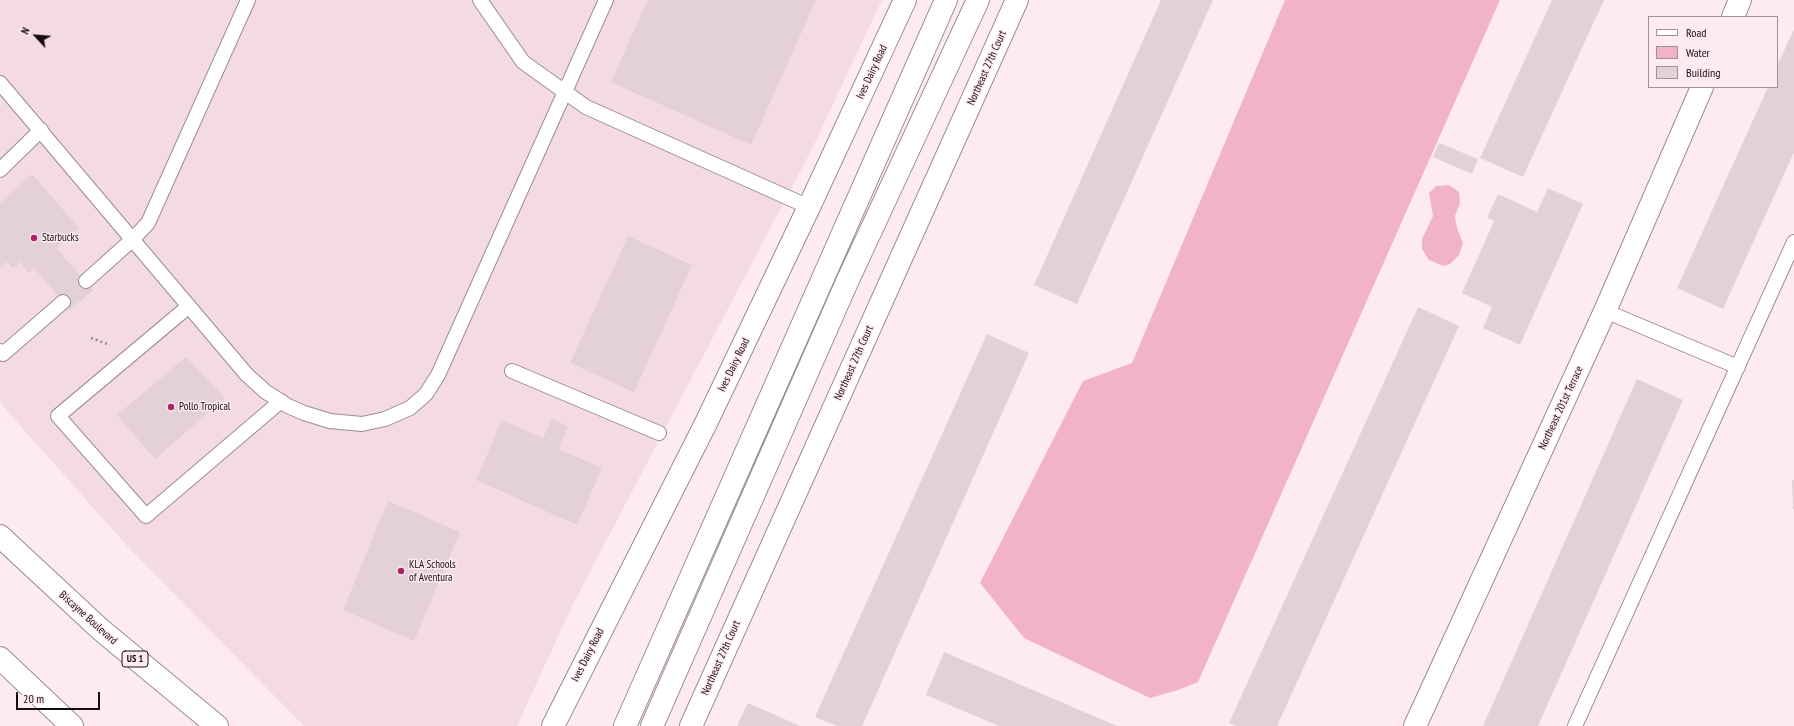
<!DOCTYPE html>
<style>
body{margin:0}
#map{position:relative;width:1794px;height:726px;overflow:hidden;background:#feebf1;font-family:"PT Sans Narrow",sans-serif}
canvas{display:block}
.legend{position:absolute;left:1648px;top:16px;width:130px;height:72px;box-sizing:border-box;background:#feebf1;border:1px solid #a09397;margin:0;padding:5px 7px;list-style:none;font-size:12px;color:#140e10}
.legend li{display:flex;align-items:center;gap:8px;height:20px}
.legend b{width:20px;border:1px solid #a09397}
.north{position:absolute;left:16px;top:16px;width:40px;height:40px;-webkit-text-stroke:3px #feebf1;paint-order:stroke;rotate:296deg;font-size:11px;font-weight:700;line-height:16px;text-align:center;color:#140e10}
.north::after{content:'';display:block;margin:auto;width:14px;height:18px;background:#140e10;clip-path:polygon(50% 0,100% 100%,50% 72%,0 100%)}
.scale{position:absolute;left:16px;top:692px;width:84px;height:18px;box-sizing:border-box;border:2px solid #140e10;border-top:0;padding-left:5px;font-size:12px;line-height:14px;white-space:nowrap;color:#140e10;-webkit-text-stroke:3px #feebf1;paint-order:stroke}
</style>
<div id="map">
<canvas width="1794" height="726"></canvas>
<ul class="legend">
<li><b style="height:5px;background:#fff"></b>Road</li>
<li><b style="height:11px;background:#f2b3c9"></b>Water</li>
<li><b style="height:11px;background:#e3d1d7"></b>Building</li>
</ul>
<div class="north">N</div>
<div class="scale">20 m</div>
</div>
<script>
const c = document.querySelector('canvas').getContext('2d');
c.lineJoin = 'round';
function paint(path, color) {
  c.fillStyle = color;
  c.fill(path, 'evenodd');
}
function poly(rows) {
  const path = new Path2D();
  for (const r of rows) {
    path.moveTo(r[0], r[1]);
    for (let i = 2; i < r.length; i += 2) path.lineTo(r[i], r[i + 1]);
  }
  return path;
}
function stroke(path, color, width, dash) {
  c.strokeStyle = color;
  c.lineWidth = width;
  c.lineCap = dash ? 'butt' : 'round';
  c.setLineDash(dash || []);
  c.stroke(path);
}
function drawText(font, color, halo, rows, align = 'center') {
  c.font = font + ' "PT Sans Narrow",sans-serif';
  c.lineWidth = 3;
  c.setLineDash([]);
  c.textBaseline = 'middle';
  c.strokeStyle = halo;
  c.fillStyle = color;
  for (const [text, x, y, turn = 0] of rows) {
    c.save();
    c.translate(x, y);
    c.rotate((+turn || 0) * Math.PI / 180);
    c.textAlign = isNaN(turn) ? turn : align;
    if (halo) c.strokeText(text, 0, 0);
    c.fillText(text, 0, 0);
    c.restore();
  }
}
const built = poly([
 [0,0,882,0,812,149,573,604,517,726,304,726,128,547,0,403]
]);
const water = poly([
 [1285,0,1500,0,1198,682,1178,690,1150,698,1024,638,980,583,1083,381,1132,363],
 [1449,185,1459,192,1460,203,1455,216,1457,228,1463,243,1459,255,1450,264,1443,266,1429,260,1422,249,1422,239,1433,216,1429,193,1436,186]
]);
const building = poly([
 [648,0,816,0,751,145,611,82],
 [1161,0,1213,0,1077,304,1034,285],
 [1552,0,1604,0,1523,177,1480,158],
 [1794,29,1794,152,1723,309,1677,288,1768,87,1777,87,1777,66],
 [1439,143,1478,159,1472,174,1433,157],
 [32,174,79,228,56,248,93,290,70,310,34,268,29,273,20,262,13,268,7,262,0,268,0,203],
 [1548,188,1583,204,1520,345,1483,328,1492,307,1462,293,1494,221,1487,218,1498,194,1537,212],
 [628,236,692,265,634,392,570,363],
 [1418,307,1459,326,1277,726,1237,726,1229,723],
 [987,334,1029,353,862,726,837,726,815,717],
 [186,357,225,398,155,459,117,415],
 [1637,379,1683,400,1538,726,1483,726],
 [552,419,568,426,558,449,602,468,577,525,476,480,502,420,543,438],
 [1792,480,1794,480,1794,509,1793,509],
 [388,501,460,532,414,641,343,610],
 [944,652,1117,726,999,726,926,695],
 [748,703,800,726,737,726]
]);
const path = poly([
 [91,338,110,345]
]);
const service = poly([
 [480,0,523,62,586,107,809,207],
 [0,83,247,375,266,392,288,406,304,413,330,421,362,424,385,419,410,408,426,394,438,375,606,0],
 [0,170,41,130],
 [86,281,133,239,148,223,248,0],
 [189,306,58,416,146,516,281,401],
 [1605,311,1738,367],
 [0,351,3,354,63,302],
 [512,371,659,433],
 [1575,726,1794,242]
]);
const minor = poly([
 [1733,17,1740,0],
 [691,726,1017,0],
 [1415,726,1605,311,1702,87]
]);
const tertiary = poly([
 [553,726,706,423,809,207,905,0],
 [625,726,946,0],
 [652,726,847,282,978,0]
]);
const primary = poly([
 [0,536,100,629,217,726],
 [0,658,72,726]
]);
const markers = [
 [34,238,4,"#ac2367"],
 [171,407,4,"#ac2367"],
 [401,571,4,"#ac2367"]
];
const shields = [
 [135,659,26]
];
const shieldNames = [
 ["US 1",135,659]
];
const streetNames = [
 ["Northeast 27th Court",987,68,-66],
 ["Ives Dairy Road",872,72,-65],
 ["Northeast 27th Court",854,363,-66],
 ["Ives Dairy Road",734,365,-64],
 ["Northeast 201st Terrace",1561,408,-65],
 ["Biscayne Boulevard",88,618,42],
 ["Ives Dairy Road",588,655,-63],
 ["Northeast 27th Court",721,658,-66]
];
const poiNames = [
 ["Starbucks",42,238],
 ["Pollo Tropical",179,407],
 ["KLA Schools",409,565],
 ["of Aventura",409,578]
];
paint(built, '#f4dbe3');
paint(water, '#f2b3c9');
paint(building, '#e3d1d7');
stroke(service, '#9c8c91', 16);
stroke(minor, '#9c8c91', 24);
stroke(tertiary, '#9c8c91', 24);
stroke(primary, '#9c8c91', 24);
stroke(path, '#93868a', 2.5, [2, 3]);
stroke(service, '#fff', 14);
stroke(minor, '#fff', 22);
stroke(tertiary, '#fff', 22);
stroke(primary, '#fff', 22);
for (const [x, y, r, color] of markers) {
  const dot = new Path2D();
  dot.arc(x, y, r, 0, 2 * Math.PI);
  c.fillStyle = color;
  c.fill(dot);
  stroke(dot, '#feebf1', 1.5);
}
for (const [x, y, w] of shields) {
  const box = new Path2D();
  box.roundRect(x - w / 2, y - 8, w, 16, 3);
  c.fillStyle = '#feebf1';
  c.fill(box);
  stroke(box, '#140e10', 1);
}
drawText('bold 10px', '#140e10', null, shieldNames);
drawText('11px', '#140e10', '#feebf1', streetNames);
drawText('11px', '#140e10', '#feebf1', poiNames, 'left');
</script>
